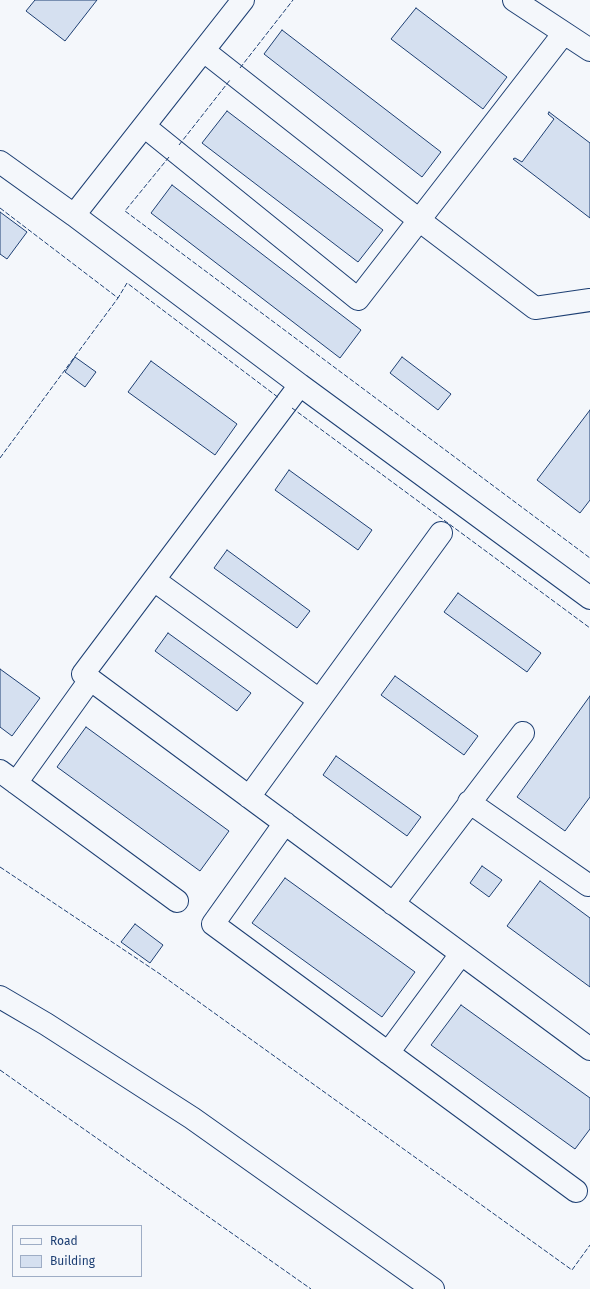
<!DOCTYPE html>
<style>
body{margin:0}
#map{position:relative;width:590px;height:1289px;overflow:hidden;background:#f4f7fb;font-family:"Fira Sans",sans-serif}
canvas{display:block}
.legend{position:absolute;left:12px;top:1225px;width:130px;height:52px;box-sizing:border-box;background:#f4f7fb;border:1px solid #9eadc5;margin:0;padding:5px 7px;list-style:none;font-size:12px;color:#1d3f73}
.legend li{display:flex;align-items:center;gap:8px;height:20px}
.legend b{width:20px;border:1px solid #9eadc5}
</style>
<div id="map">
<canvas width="590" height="1289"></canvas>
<ul class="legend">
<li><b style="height:5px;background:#f4f7fb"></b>Road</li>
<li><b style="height:11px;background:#d5e0f0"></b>Building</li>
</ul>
</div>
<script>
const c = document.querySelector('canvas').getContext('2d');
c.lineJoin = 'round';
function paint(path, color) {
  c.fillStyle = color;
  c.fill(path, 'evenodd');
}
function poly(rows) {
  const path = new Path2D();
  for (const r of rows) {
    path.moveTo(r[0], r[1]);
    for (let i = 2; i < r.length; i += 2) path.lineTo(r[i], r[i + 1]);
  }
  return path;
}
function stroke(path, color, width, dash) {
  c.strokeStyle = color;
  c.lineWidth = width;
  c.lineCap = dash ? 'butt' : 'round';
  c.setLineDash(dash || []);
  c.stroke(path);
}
const building = poly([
 [35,0,97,0,65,41,26,11,35,0],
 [416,8,507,77,483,109,391,39,416,8],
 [282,30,441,152,422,177,264,54,282,30],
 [227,111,383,230,358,262,202,143,227,111],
 [549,112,590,143,590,218,513,159,515,158,522,162,554,119,548,114,549,112],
 [172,185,361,330,340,358,151,213,172,185],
 [0,212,27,232,7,259,0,254,0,212],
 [75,357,96,372,85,387,65,372,75,357],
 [402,357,451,394,438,410,390,373,402,357],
 [151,361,237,424,215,455,128,392,151,361],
 [590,410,590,500,580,513,537,480,590,410],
 [289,470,372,530,358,550,275,490,289,470],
 [227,550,310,611,297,628,214,568,227,550],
 [458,593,541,653,527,672,444,612,458,593],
 [168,633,251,693,237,711,155,651,168,633],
 [0,669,40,698,12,736,0,727,0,669],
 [395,676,478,736,464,755,381,695,395,676],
 [590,696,590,797,565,831,517,797,590,696],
 [86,727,229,831,200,871,57,767,86,727],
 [336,756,421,817,407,836,323,775,336,756],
 [482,866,502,880,489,897,470,883,482,866],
 [285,878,415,972,382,1017,252,923,285,878],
 [540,881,590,918,590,987,507,926,540,881],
 [135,924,163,945,150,963,121,942,135,924],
 [461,1005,590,1098,590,1129,575,1149,431,1045,461,1005]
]);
const minor = poly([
 [243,0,74,215,300,385,83,674,590,1049],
 [514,0,590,50],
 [204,51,419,220,535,308,590,300],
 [144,126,358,299,564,33],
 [0,162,74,215],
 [300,385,590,598],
 [154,580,319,700],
 [0,771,177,901],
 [16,783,90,680],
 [249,797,441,533],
 [469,802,588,885],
 [285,823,213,924,576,1191],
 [393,904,523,733],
 [0,997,46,1024,192,1118,433,1289],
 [388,1053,461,954]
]);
const fence = poly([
 [240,68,293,0],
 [179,145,230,80],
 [169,157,125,211,590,558],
 [0,208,118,298,127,283,279,398],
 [292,408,590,628],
 [0,458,118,298],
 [0,867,160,974,572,1270,590,1245],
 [0,1070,311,1289]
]);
paint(building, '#d5e0f0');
stroke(building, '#1d3f73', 1);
stroke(minor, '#1d3f73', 24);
stroke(minor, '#f4f7fb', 22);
stroke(fence, '#1d3f73', 1, [5, 2]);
</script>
